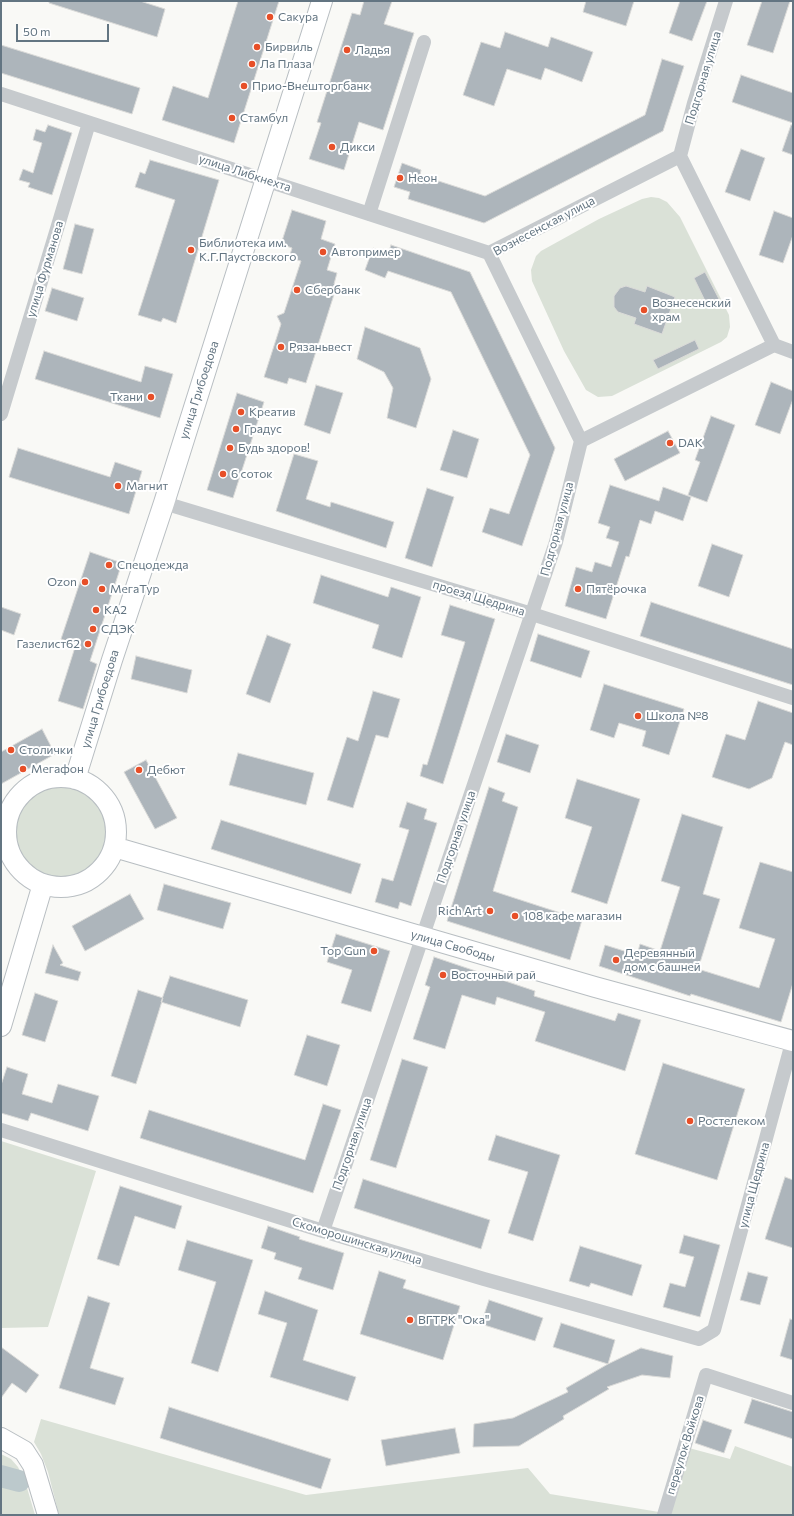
<!DOCTYPE html>
<meta charset="utf-8">
<style>
body{margin:0}
#map{position:relative;width:794px;height:1516px;overflow:hidden;background:#f9f9f6;font-family:Commissioner,sans-serif}
canvas{display:block}
.frame{position:absolute;inset:0;border:2px solid #637582;pointer-events:none}
.scale{position:absolute;left:16px;top:24px;width:93px;height:18px;box-sizing:border-box;border:2px solid #637582;border-top:0;padding-left:5px;font-size:12px;line-height:14px;white-space:nowrap;color:#637582;-webkit-text-stroke:3px #fff;paint-order:stroke}
</style>
<div id="map">
<canvas width="794" height="1516"></canvas>
<div class="frame"></div>
<div class="scale">50 m</div>
</div>
<script>
const c = document.querySelector('canvas').getContext('2d');
c.lineJoin = 'round';
function paint(path, color) {
  c.fillStyle = color;
  c.fill(path, 'evenodd');
}
function poly(rows) {
  const path = new Path2D();
  for (const r of rows) {
    if (r.length === 3) {
      path.moveTo(r[0] + r[2], r[1]);
      path.arc(r[0], r[1], r[2], 0, 2 * Math.PI);
      continue;
    }
    path.moveTo(r[0], r[1]);
    for (let i = 2; i < r.length; i += 2) path.lineTo(r[i], r[i + 1]);
  }
  return path;
}
function stroke(path, color, width, dash) {
  c.strokeStyle = color;
  c.lineWidth = width;
  c.lineCap = dash ? 'butt' : 'round';
  c.setLineDash(dash || []);
  c.stroke(path);
}
function drawText(font, color, halo, rows, align = 'center') {
  c.font = font + ' Commissioner,sans-serif';
  c.lineWidth = 4;
  c.setLineDash([]);
  c.textBaseline = 'middle';
  c.strokeStyle = halo;
  c.fillStyle = color;
  for (const [text, x, y, turn = 0] of rows) {
    c.save();
    c.translate(x, y);
    c.rotate((+turn || 0) * Math.PI / 180);
    c.textAlign = isNaN(turn) ? turn : align;
    if (halo) c.strokeText(text, 0, 0);
    c.fillText(text, 0, 0);
    c.restore();
  }
}
const green = poly([
 [651,197,659,198,667,202,680,217,729,315,730,327,727,337,721,342,612,396,598,397,586,390,564,351,532,281,531,270,536,256,541,251,599,219,642,199],
 [61,832,48],
 [1,1141,96,1171,48,1327,1,1328],
 [41,1419,306,1495,528,1468,550,1494,659,1512,658,1515,59,1515,48,1472,41,1454,34,1442],
 [735,1446,793,1467,793,1515,670,1515,689,1448,730,1459],
 [1,1454,11,1459,18,1467,25,1481,35,1515,1,1515]
]);
const river = poly([
 [1,1476,19,1481]
]);
const building = poly([
 [49,1,140,1,165,9,157,37,49,3,49,1],
 [238,1,279,1,234,143,162,120,173,86,208,98,238,1],
 [364,1,392,1,384,24,414,33,383,130,359,122,344,170,309,159,321,123,317,122,352,13,360,15,364,1],
 [586,1,634,1,626,26,583,12,586,1],
 [680,1,707,1,692,41,669,33,680,1],
 [762,1,790,1,773,53,747,45,762,1],
 [505,32,548,47,551,37,593,52,582,82,545,68,541,80,507,69,494,106,463,95,481,42,500,48,505,32],
 [1,45,140,88,132,114,1,73,1,45],
 [662,59,684,66,663,131,484,223,408,199,410,192,394,187,402,163,421,170,420,175,485,196,645,115,662,59],
 [741,75,793,93,793,123,732,102,741,75],
 [48,125,72,133,52,195,28,187,30,183,19,180,23,169,33,173,42,143,33,140,36,129,45,132,48,125],
 [791,125,793,125,793,155,782,151,791,125],
 [741,149,765,158,750,201,725,192,741,149],
 [150,160,219,180,176,323,163,318,161,322,138,315,175,200,135,187,140,172,145,174,150,160],
 [292,210,326,221,321,239,335,244,327,270,337,273,334,284,337,285,306,383,289,378,287,384,264,377,281,324,277,316,284,313,301,261,289,258,292,248,281,244,292,210],
 [774,211,793,218,793,235,783,263,759,255,774,211],
 [75,224,94,229,82,274,63,269,75,224],
 [391,245,470,272,555,448,522,546,482,532,490,508,509,514,530,455,451,292,388,271,385,278,365,270,373,248,388,254,391,245],
 [705,272,720,301,708,307,694,278,705,272],
 [626,286,645,292,647,286,675,297,662,334,634,324,636,318,618,312,614,307,614,296,620,288,626,286],
 [52,288,84,298,77,321,45,311,52,288],
 [365,327,420,348,431,379,416,428,387,418,393,388,384,372,357,359,365,327],
 [695,340,699,349,658,369,653,360,695,340],
 [44,351,141,382,145,366,173,374,160,418,35,379,44,351],
 [771,382,793,391,793,399,780,434,755,425,771,382],
 [316,385,343,393,330,434,304,425,316,385],
 [237,393,264,402,233,498,207,490,237,393],
 [711,416,735,425,707,502,688,495,700,462,695,460,711,416],
 [453,430,479,439,467,478,440,470,453,430],
 [668,431,680,453,625,481,614,459,668,431],
 [18,448,110,477,115,462,142,471,129,514,9,477,18,448],
 [294,454,318,461,306,499,330,507,331,502,394,522,386,548,276,511,294,454],
 [610,485,659,501,663,487,691,497,683,521,655,511,651,524,640,520,629,557,626,556,606,619,565,606,576,567,592,572,595,562,611,567,619,542,606,538,610,527,598,523,610,485],
 [427,488,454,497,432,567,405,558,427,488],
 [712,544,743,555,729,597,698,586,712,544],
 [90,552,122,563,90,661,97,664,83,709,58,701,76,644,61,639,90,552],
 [321,575,388,597,391,587,421,597,402,658,372,648,379,625,313,603,321,575],
 [651,602,793,649,793,685,640,636,651,602],
 [450,605,495,619,443,784,420,776,423,764,427,765,465,642,441,635,450,605],
 [1,607,21,614,14,635,1,630,1,607],
 [538,634,590,651,581,678,530,661,538,634],
 [267,635,291,644,270,703,246,694,267,635],
 [136,656,192,670,187,693,131,679,136,656],
 [604,684,684,709,669,755,642,746,646,731,619,723,614,738,590,730,604,684],
 [373,691,400,699,388,738,376,735,353,808,327,800,347,737,358,741,373,691],
 [758,701,793,713,793,745,785,742,772,778,749,789,712,777,726,734,745,740,758,701],
 [42,729,55,754,1,784,1,752,42,729],
 [506,734,539,745,530,773,497,762,506,734],
 [238,753,314,773,306,805,229,785,238,753],
 [146,760,177,818,155,829,124,772,146,760],
 [577,779,640,799,607,904,571,892,592,827,565,818,577,779],
 [489,787,505,793,502,801,518,807,493,891,582,920,570,960,447,921,489,787],
 [407,802,427,809,424,819,437,823,411,906,400,902,398,909,375,902,382,878,393,881,409,830,399,827,407,802],
 [682,814,723,827,703,894,720,899,698,969,759,988,775,939,739,928,760,862,793,872,793,983,781,1022,691,994,690,996,599,966,605,945,637,955,640,944,660,951,680,887,661,881,682,814],
 [221,820,361,864,351,894,211,849,221,820],
 [164,884,231,903,223,929,157,910,164,884],
 [130,894,144,919,85,951,72,926,130,894],
 [336,934,390,951,371,1012,341,1003,352,970,327,962,336,934],
 [53,945,63,963,60,965,81,972,78,981,45,973,53,945],
 [434,957,535,991,534,996,615,1021,618,1013,641,1020,625,1071,535,1041,545,1012,497,997,495,1005,462,995,445,1049,413,1039,430,987,425,985,434,957],
 [170,976,248,1000,240,1027,161,1002,170,976],
 [138,990,163,998,136,1084,111,1076,138,990],
 [35,993,58,1001,45,1042,22,1035,35,993],
 [307,1035,340,1045,327,1086,294,1075,307,1035],
 [402,1059,428,1067,396,1168,370,1160,402,1059],
 [663,1063,745,1089,717,1180,635,1154,663,1063],
 [7,1067,28,1074,22,1094,52,1103,58,1084,99,1096,88,1131,31,1113,28,1121,1,1113,1,1085,7,1067],
 [323,1104,341,1110,313,1193,140,1138,149,1110,305,1160,323,1104],
 [496,1135,560,1155,533,1241,508,1233,528,1172,488,1160,496,1135],
 [785,1177,793,1180,793,1248,765,1239,785,1177],
 [363,1179,490,1220,481,1249,354,1208,363,1179],
 [120,1186,182,1206,175,1229,135,1216,119,1266,97,1259,120,1186],
 [268,1226,300,1237,299,1239,344,1253,333,1290,298,1279,302,1268,274,1259,276,1253,261,1248,268,1226],
 [684,1235,720,1245,700,1317,663,1307,670,1283,685,1287,694,1257,679,1253,684,1235],
 [187,1240,253,1260,218,1372,191,1363,216,1282,178,1270,187,1240],
 [580,1246,642,1265,632,1296,591,1283,589,1287,569,1281,580,1246],
 [379,1271,406,1280,403,1288,460,1306,443,1360,360,1334,379,1271],
 [748,1272,768,1277,760,1305,740,1300,748,1272],
 [265,1291,318,1310,303,1360,356,1377,348,1401,270,1377,287,1323,258,1314,265,1291],
 [88,1296,110,1303,90,1368,124,1378,115,1405,59,1388,88,1296],
 [489,1300,543,1318,535,1341,481,1324,489,1300],
 [790,1319,793,1320,793,1360,780,1356,790,1319],
 [561,1323,615,1340,608,1364,553,1347,561,1323],
 [1,1347,39,1375,26,1393,12,1383,1,1398,1,1347],
 [641,1348,673,1356,670,1378,642,1375,607,1387,609,1389,563,1416,564,1419,519,1446,473,1447,474,1424,513,1418,568,1392,566,1388,608,1364,641,1348],
 [752,1399,793,1412,793,1439,744,1423,752,1399],
 [169,1407,331,1459,321,1489,160,1438,169,1407],
 [703,1420,732,1430,724,1453,695,1443,703,1420],
 [455,1428,460,1453,386,1466,381,1440,455,1428]
]);
const street = poly([
 [1,94,489,253],
 [680,156,694,103,726,1],
 [369,214,424,42],
 [774,345,581,441,489,253,680,156,774,345,793,352],
 [1,414,89,123],
 [164,503,532,614,793,698],
 [1,824,6,825],
 [1,1130,323,1231,484,1279,699,1339,714,1330,793,1039],
 [323,1231,556,542,581,441],
 [664,1515,706,1375,793,1403]
]);
const secondary = poly([
 [61,832,55],
 [75,779,112,660,164,503,322,1],
 [114,847,595,987,793,1041],
 [1,1026,43,884],
 [1,1438,24,1451,33,1465,48,1515]
]);
const markers = [
 [270,17,4,"#e74f28"],
 [257,47,4,"#e74f28"],
 [347,50,4,"#e74f28"],
 [252,64,4,"#e74f28"],
 [244,86,4,"#e74f28"],
 [232,118,4,"#e74f28"],
 [332,147,4,"#e74f28"],
 [400,178,4,"#e74f28"],
 [191,250,4,"#e74f28"],
 [323,252,4,"#e74f28"],
 [297,290,4,"#e74f28"],
 [644,310,4,"#e74f28"],
 [281,347,4,"#e74f28"],
 [151,397,4,"#e74f28"],
 [241,412,4,"#e74f28"],
 [236,429,4,"#e74f28"],
 [670,443,4,"#e74f28"],
 [230,448,4,"#e74f28"],
 [223,474,4,"#e74f28"],
 [118,486,4,"#e74f28"],
 [109,565,4,"#e74f28"],
 [85,582,4,"#e74f28"],
 [102,589,4,"#e74f28"],
 [578,589,4,"#e74f28"],
 [96,610,4,"#e74f28"],
 [93,629,4,"#e74f28"],
 [88,644,4,"#e74f28"],
 [638,716,4,"#e74f28"],
 [11,750,4,"#e74f28"],
 [23,769,4,"#e74f28"],
 [139,770,4,"#e74f28"],
 [490,911,4,"#e74f28"],
 [515,916,4,"#e74f28"],
 [374,951,4,"#e74f28"],
 [616,960,4,"#e74f28"],
 [443,975,4,"#e74f28"],
 [690,1121,4,"#e74f28"],
 [410,1320,4,"#e74f28"]
];
const poiNames = [
 ["Сакура",278,17],
 ["Бирвиль",265,47],
 ["Ладья",355,50],
 ["Ла Плаза",260,64],
 ["Прио-Внешторгбанк",252,86],
 ["Стамбул",240,118],
 ["Дикси",340,147],
 ["Неон",408,178],
 ["Библиотека им.",199,243],
 ["К.Г.Паустовского",199,257],
 ["Автопример",331,252],
 ["Сбербанк",305,290],
 ["Вознесенский",652,303],
 ["храм",652,317],
 ["Рязаньвест",289,347],
 ["Ткани",143,397,"right"],
 ["Креатив",249,412],
 ["Градус",244,429],
 ["DAK",678,443],
 ["Будь здоров!",238,448],
 ["6 соток",231,474],
 ["Магнит",126,486],
 ["Спецодежда",117,565],
 ["Ozon",77,582,"right"],
 ["МегаТур",110,589],
 ["Пятёрочка",586,589],
 ["КА2",104,610],
 ["СДЭК",101,629],
 ["Газелист62",80,644,"right"],
 ["Школа №8",646,716],
 ["Столички",19,750],
 ["Мегафон",31,769],
 ["Дебют",147,770],
 ["Rich Art",482,911,"right"],
 ["108 кафе магазин",523,916],
 ["Top Gun",366,951,"right"],
 ["Деревянный",624,953],
 ["дом с башней",624,967],
 ["Восточный рай",451,975],
 ["Ростелеком",698,1121],
 ["ВГТРК \"Ока\"",418,1320]
];
const streetNames = [
 ["Подгорная улица",703,78,-73],
 ["улица Либкнехта",245,173,18],
 ["Вознесенская улица",544,226,-28],
 ["улица Фурманова",45,269,-73],
 ["улица Грибоедова",199,390,-72],
 ["Подгорная улица",557,529,-75],
 ["проезд Щедрина",479,598,17],
 ["улица Грибоедова",100,699,-73],
 ["Подгорная улица",456,837,-71],
 ["улица Свободы",453,946,16],
 ["Подгорная улица",352,1144,-71],
 ["улица Щедрина",754,1185,-75],
 ["Скоморошинская улица",357,1241,17],
 ["переулок Войкова",685,1445,-73]
];
paint(green, '#dae1d7');
stroke(river, '#bcc9cc', 22);
paint(building, '#adb5bb');
stroke(building, '#dadad8', 1);
stroke(secondary, '#b8bec2', 22);
stroke(street, '#c6cacd', 14);
stroke(secondary, '#fff', 20);
for (const [x, y, r, color] of markers) {
  const dot = new Path2D();
  dot.arc(x, y, r, 0, 2 * Math.PI);
  c.fillStyle = color;
  c.fill(dot);
  stroke(dot, '#fff', 1.5);
}
drawText('12px', '#637582', '#fff', poiNames, 'left');
drawText('12px', '#637582', '#fff', streetNames);
</script>
